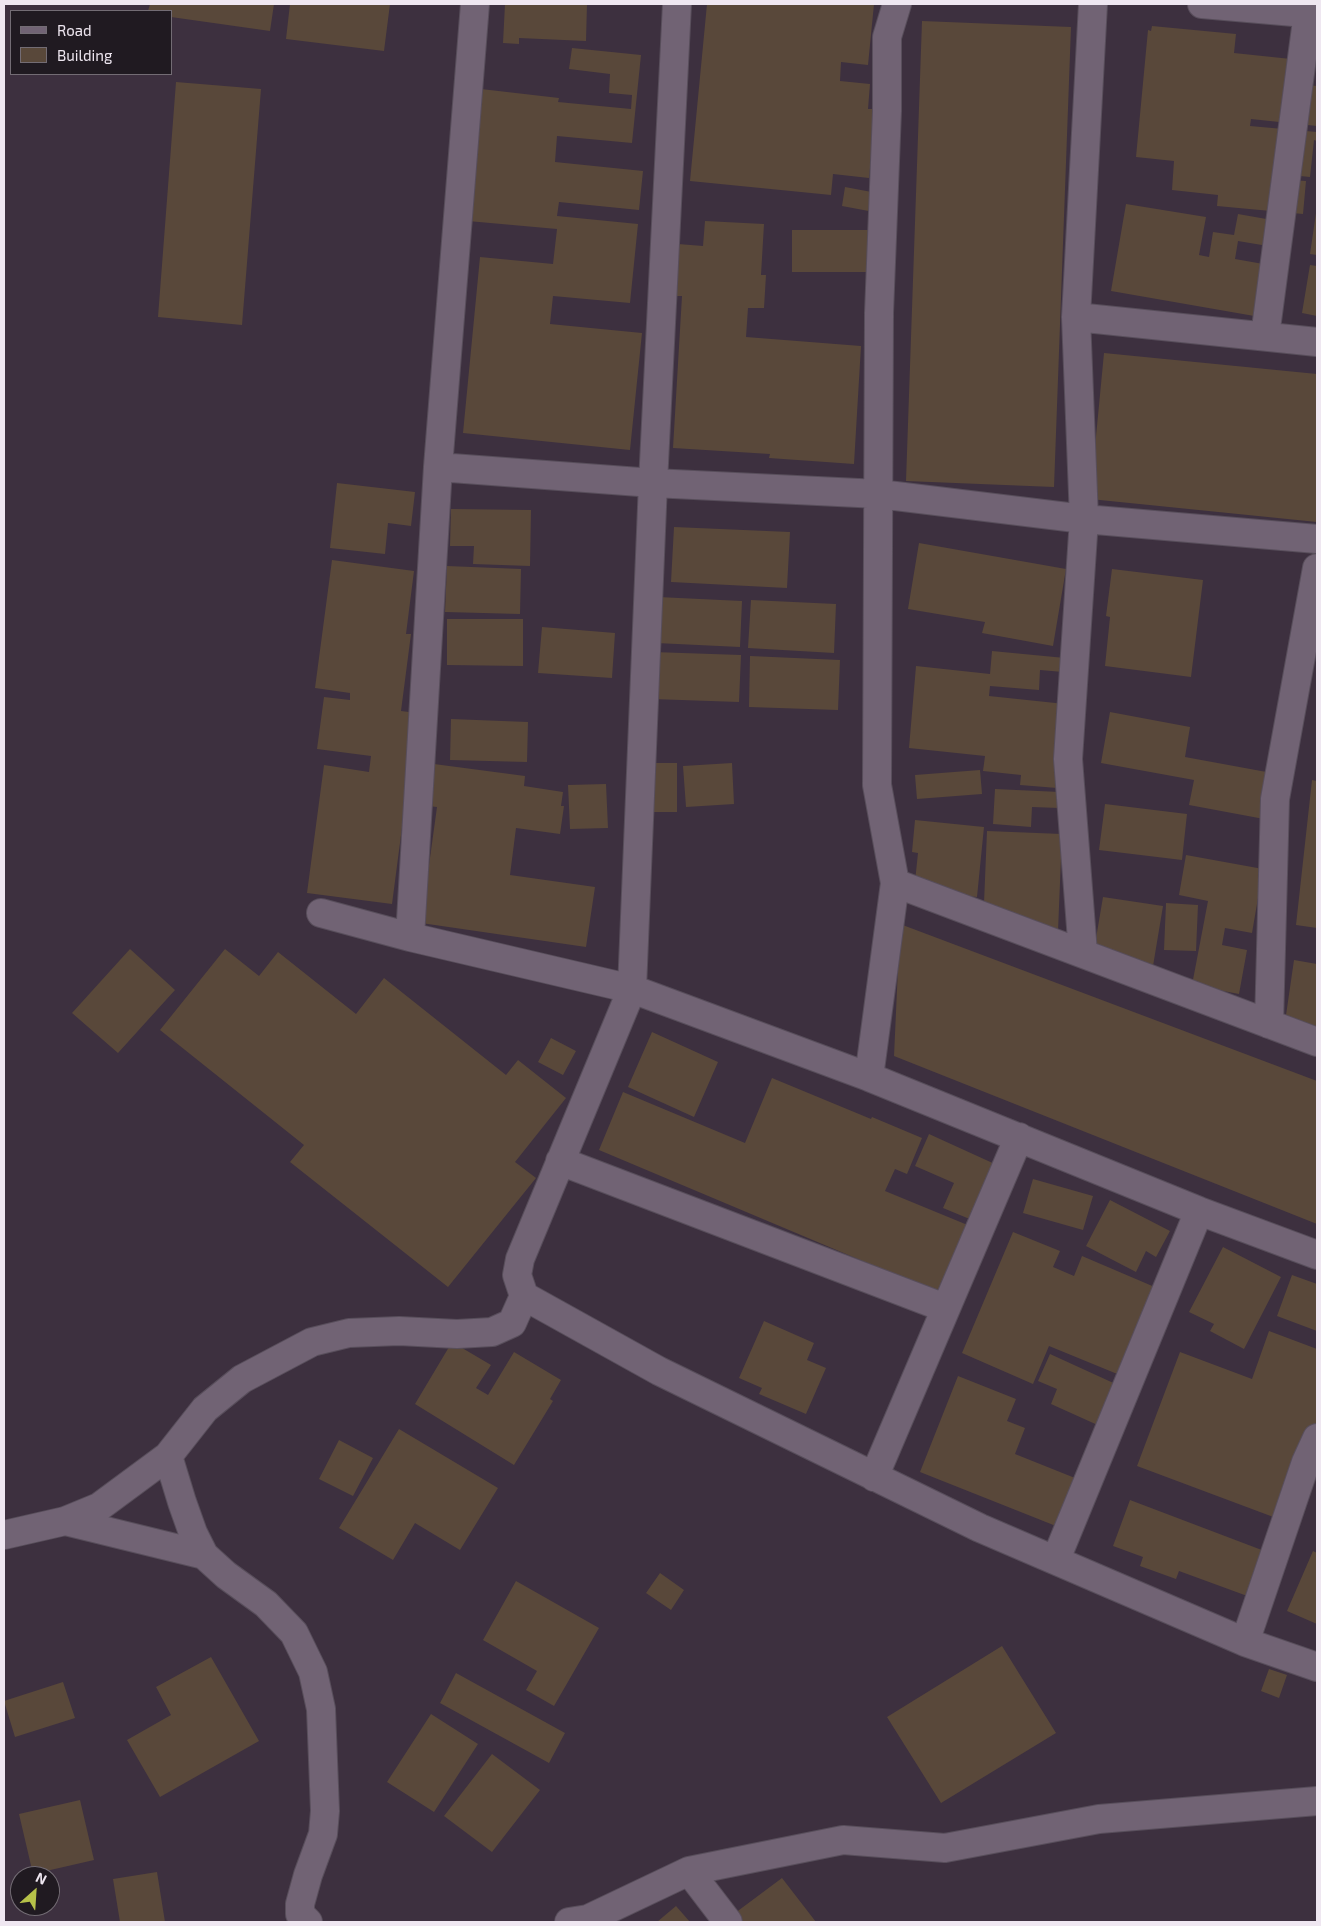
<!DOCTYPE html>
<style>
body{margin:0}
#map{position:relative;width:1321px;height:1926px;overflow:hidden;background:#3d303f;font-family:"Exo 2",sans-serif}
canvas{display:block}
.frame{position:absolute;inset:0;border:5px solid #efe7f1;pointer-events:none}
.legend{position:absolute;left:10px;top:10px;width:162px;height:65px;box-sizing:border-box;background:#201a21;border:1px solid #736c74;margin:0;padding:6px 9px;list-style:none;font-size:15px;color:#efe7f1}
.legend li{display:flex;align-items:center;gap:10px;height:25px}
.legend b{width:25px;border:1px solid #736c74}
.north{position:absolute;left:10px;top:1866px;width:50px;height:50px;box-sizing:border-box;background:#201a21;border:1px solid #736c74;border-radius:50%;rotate:26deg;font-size:14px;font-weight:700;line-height:20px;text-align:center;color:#efe7f1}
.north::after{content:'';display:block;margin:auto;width:18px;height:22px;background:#b6c149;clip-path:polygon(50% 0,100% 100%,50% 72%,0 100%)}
</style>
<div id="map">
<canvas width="1321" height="1926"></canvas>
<div class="frame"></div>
<ul class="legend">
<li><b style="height:6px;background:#716374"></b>Road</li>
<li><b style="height:14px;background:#59483a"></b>Building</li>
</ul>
<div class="north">N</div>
</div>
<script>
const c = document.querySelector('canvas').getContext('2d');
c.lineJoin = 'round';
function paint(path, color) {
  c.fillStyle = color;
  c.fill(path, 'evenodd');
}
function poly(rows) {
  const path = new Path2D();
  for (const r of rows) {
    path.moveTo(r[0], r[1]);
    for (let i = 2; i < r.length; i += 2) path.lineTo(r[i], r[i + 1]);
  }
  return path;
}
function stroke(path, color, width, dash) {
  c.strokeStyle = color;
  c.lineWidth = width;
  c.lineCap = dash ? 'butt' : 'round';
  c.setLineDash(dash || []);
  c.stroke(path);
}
const building = poly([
 [150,4,274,4,270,31,171,17,171,11,148,11],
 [290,4,390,4,384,51,286,39],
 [505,4,587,4,586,41,519,38,519,44,503,43],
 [707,4,874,4,868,65,841,62,840,81,870,84,868,109,876,109,869,178,833,174,831,195,690,181],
 [922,21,1071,27,1054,487,906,481],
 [1152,26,1236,34,1234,53,1291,59,1289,83,1317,86,1317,126,1251,119,1250,126,1317,132,1317,141,1314,140,1310,177,1290,175,1289,180,1306,181,1303,214,1217,206,1218,195,1172,190,1174,161,1136,157,1148,30,1151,31],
 [572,48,641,55,632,143,557,136,555,162,643,171,639,210,559,202,557,216,638,224,630,303,553,296,550,324,642,333,630,450,463,433,480,257,553,264,557,229,468,221,481,89,559,98,558,102,631,109,632,95,609,93,610,74,569,69],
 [176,82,261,89,242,325,158,317],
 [845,187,877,193,874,212,842,206],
 [1126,204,1206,217,1199,255,1209,257,1213,232,1234,235,1238,214,1272,220,1268,246,1238,241,1235,259,1269,265,1260,317,1111,291],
 [1316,213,1317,213,1317,255,1310,254],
 [705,221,764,224,761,275,766,275,764,308,748,308,746,337,861,346,854,464,769,458,770,454,673,448,682,296,675,296,678,244,703,246],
 [792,230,878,230,878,272,792,272],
 [1310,265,1317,266,1317,316,1302,313],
 [1104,353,1317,374,1317,522,1090,499],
 [337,483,415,492,411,526,388,523,385,554,330,548],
 [451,509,531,510,530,566,473,564,474,546,450,546],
 [674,527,790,532,787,588,671,582],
 [919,543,1066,569,1053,646,982,633,985,622,908,609],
 [332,560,414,571,406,634,411,634,401,711,417,713,392,904,307,893,324,765,369,772,371,756,317,749,324,697,350,700,350,693,315,688],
 [447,566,521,569,520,614,445,612],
 [1112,569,1203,580,1191,677,1105,666,1110,617,1106,616],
 [658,597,742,601,740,647,656,643],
 [751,600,836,604,834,653,748,648],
 [447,619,523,619,523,666,447,665],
 [542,627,615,633,612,678,538,673],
 [992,651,1065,658,1063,672,1040,670,1039,690,990,686,989,696,1065,704,1057,788,1020,785,1021,775,983,771,985,756,909,748,916,666,990,674],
 [653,652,741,655,739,702,652,699],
 [750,656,840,660,838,710,749,707],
 [1110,712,1190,727,1185,757,1272,773,1264,819,1189,805,1194,780,1101,763],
 [451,719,528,722,527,762,450,760],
 [646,763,677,763,677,812,646,812],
 [732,763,734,804,686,807,683,766],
 [434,764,525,776,524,786,563,792,561,806,564,806,560,834,516,828,510,875,595,887,586,947,421,923,437,807,428,806],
 [980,770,982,794,917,799,915,775],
 [1312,780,1317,781,1317,928,1296,925],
 [606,784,608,828,570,829,568,785],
 [995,789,1060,792,1059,808,1032,807,1031,827,993,824],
 [1105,804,1187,814,1182,860,1099,850],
 [915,820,984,827,977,897,914,891,918,853,912,852],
 [987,831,1062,834,1058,931,983,927],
 [1186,855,1263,869,1252,933,1225,928,1222,945,1247,950,1239,994,1192,985,1208,901,1179,895],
 [1103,897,1163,906,1152,972,1092,962],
 [1166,903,1198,905,1196,951,1164,950],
 [900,924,1317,1081,1317,1224,894,1056],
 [130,949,175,990,118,1053,72,1013],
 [225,949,259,976,278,952,356,1014,384,978,506,1075,518,1060,566,1098,515,1162,536,1178,448,1287,290,1162,304,1145,160,1030],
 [1294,960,1317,964,1317,1034,1284,1029],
 [652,1032,718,1062,694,1117,628,1087],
 [551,1038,576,1051,563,1075,538,1062],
 [772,1078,871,1119,872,1117,922,1138,907,1174,895,1169,885,1191,970,1226,941,1294,599,1150,623,1092,745,1143],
 [929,1134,997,1165,972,1220,943,1208,954,1183,915,1166],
 [1033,1179,1093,1196,1083,1230,1023,1213],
 [1110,1200,1170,1231,1156,1257,1146,1251,1136,1272,1086,1246],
 [1013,1232,1060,1251,1053,1267,1074,1276,1082,1256,1164,1291,1127,1378,1049,1346,1033,1384,962,1353],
 [1223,1247,1281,1277,1244,1349,1210,1331,1214,1324,1189,1312],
 [1292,1275,1317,1284,1317,1331,1277,1316],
 [764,1321,814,1343,807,1360,826,1368,806,1414,759,1394,762,1388,739,1378],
 [1269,1331,1317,1349,1317,1421,1284,1521,1137,1466,1180,1352,1252,1379],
 [452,1342,491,1365,476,1388,488,1395,514,1352,561,1380,550,1399,553,1401,514,1465,415,1404],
 [1050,1354,1120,1386,1102,1427,1051,1404,1057,1389,1038,1381],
 [958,1376,1016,1399,1007,1421,1025,1428,1015,1454,1085,1482,1066,1530,920,1472],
 [399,1429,498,1488,460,1550,415,1523,393,1560,339,1528],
 [339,1440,373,1458,353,1496,319,1479],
 [1130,1500,1267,1552,1250,1597,1179,1571,1176,1579,1140,1566,1143,1557,1113,1546],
 [1313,1551,1317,1553,1317,1624,1287,1611],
 [660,1573,684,1590,671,1610,646,1593],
 [516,1581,599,1628,554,1706,526,1690,537,1671,483,1640],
 [1002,1646,1056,1733,941,1803,887,1717],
 [211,1657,259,1741,160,1797,127,1740,171,1715,156,1687],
 [1269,1669,1287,1675,1279,1698,1261,1691],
 [456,1673,565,1733,549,1763,440,1703],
 [63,1682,75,1718,15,1737,4,1701],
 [431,1714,478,1744,434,1812,387,1782],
 [492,1754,540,1790,492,1852,444,1816],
 [80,1800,94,1860,33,1874,19,1814],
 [157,1872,165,1922,120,1922,113,1879],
 [782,1878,816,1922,723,1922],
 [676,1906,690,1922,657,1922]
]);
const minor = poly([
 [677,4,653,483,632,989,520,1259,517,1275,524,1296,659,1371,980,1528,1245,1642,1317,1667],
 [1202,4,1317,14],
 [1076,317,1317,342],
 [1265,336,1308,13],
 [438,467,653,483,879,494,1084,519,1317,539],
 [895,883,1317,1042],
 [321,913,410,937,632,989,869,1077,1199,1211,1317,1255],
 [410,937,438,467,475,4],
 [1083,953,1068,759,1084,519,1076,317,1093,4],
 [1269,1024,1275,799,1317,568],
 [869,1077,895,883,877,785,879,313,887,111,887,37,897,4],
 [560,1161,945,1308],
 [168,1456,182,1502,193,1533,204,1555,226,1575,266,1604,294,1633,313,1672,321,1709,325,1811,323,1834,308,1875,300,1904,300,1914,308,1922],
 [874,1477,1019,1137],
 [65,1521,204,1555],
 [4,1535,65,1521,99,1507,168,1456,205,1409,242,1379,312,1342,349,1333,399,1331,457,1334,492,1332,512,1323,524,1296],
 [1056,1559,1199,1211],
 [1245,1642,1306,1462,1317,1438],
 [689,1871,728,1922],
 [569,1922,588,1919,689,1871,843,1840,945,1848,1099,1819,1317,1801]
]);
paint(building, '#59483a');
stroke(minor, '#584e5b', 30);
stroke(minor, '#716374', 28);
</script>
